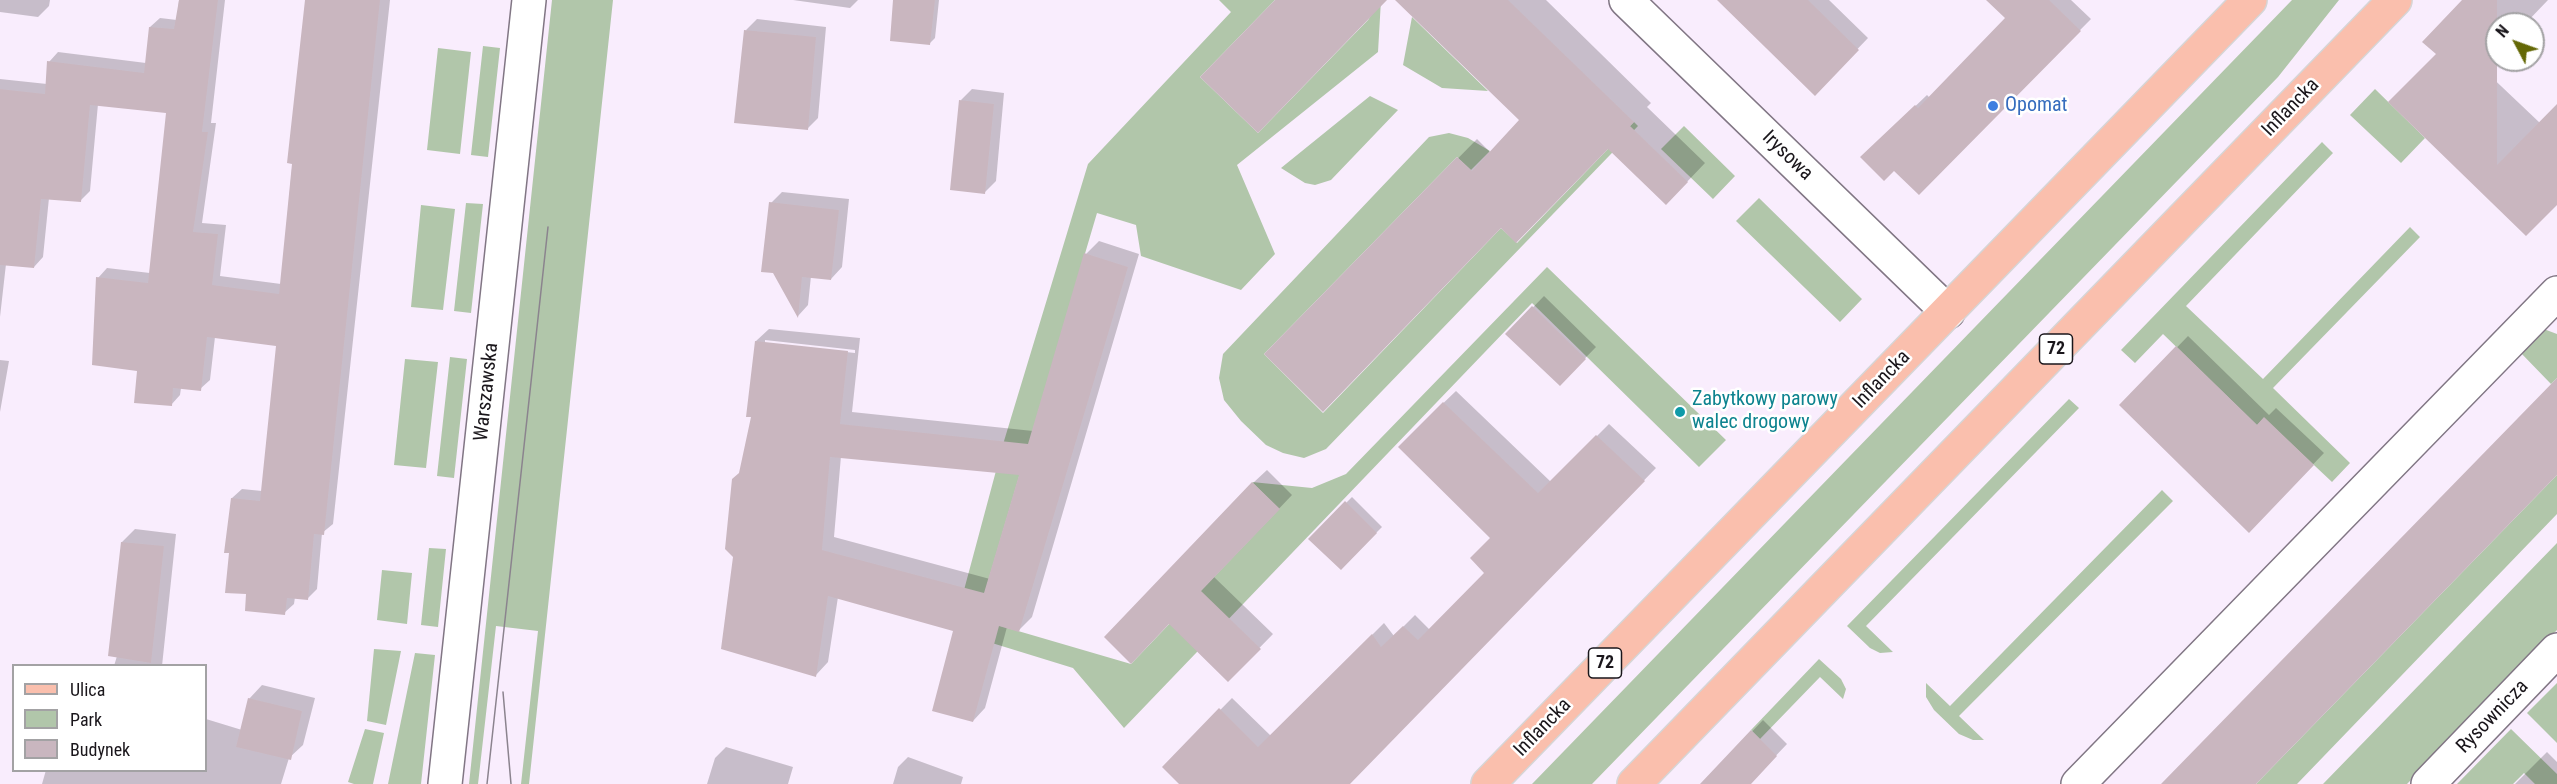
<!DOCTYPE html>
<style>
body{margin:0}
#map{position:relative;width:2557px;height:784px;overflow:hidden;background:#f9edfd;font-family:"Roboto Condensed",sans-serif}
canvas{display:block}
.legend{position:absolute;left:12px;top:664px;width:195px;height:108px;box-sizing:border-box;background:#fff;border:2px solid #a3a2a4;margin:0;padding:8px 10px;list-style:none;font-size:18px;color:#1a161b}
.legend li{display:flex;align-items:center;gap:12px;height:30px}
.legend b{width:30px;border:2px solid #a3a2a4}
.north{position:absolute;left:2485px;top:12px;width:60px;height:60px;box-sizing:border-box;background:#fff;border:2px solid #a3a2a4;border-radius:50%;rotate:311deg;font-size:16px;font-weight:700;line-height:24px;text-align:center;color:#1a161b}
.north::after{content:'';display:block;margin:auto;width:21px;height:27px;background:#646806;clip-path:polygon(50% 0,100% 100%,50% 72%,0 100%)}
</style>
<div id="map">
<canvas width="2557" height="784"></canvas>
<ul class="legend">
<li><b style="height:8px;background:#fabfad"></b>Ulica</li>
<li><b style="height:16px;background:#b1c6aa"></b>Park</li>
<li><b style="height:16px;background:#c9b6bf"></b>Budynek</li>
</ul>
<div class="north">N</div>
</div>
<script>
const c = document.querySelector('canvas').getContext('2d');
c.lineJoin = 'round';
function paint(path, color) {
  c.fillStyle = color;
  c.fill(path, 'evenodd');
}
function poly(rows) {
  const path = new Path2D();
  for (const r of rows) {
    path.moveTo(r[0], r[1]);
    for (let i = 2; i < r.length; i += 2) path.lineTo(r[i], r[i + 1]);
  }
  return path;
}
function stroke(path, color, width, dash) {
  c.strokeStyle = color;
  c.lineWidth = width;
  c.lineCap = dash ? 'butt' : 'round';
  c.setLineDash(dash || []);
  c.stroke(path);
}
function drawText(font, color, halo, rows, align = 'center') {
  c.font = font + ' "Roboto Condensed",sans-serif';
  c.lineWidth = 5;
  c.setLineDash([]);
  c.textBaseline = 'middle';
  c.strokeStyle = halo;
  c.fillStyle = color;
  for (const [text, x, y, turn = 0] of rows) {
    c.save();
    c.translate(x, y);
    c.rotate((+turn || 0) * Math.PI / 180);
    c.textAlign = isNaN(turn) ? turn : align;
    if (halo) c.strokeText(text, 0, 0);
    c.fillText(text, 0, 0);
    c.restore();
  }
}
const green = poly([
 [552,0,613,0,529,784,521,784,538,631,496,626,478,784,469,784],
 [1219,0,1275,0,1200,77,1258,133,1368,20,1381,0,1378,52,1237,165,1275,254,1241,290,1141,256,1136,225,1097,213,977,619,1131,664,1279,509,1252,482,1312,488,1346,474,1547,267,1726,440,1699,467,1532,303,1124,728,1073,668,953,631,1004,441,1088,164,1231,12],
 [2292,0,2339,0,2278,77,1592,784,1532,784],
 [1412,17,1488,91,1442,88,1403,65],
 [483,46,500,48,488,157,471,155],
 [438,48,471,52,460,154,427,150],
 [2375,89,2425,138,2401,163,2350,115],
 [1370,96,1398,110,1331,180,1315,185,1305,183,1281,168],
 [1634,122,1638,126,1326,449,1304,458,1283,453,1266,445,1241,421,1224,400,1219,378,1223,354,1429,137,1449,133,1468,138,1490,151,1471,170,1457,157,1264,354,1323,413,1501,228,1517,243],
 [1684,126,1735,176,1713,199,1661,149],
 [2322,142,2333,153,2186,306,2263,379,2410,227,2420,237,2273,388,2350,463,2332,482,2264,418,2257,425,2163,334,2135,363,2121,350],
 [1759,198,1862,299,1840,322,1736,221],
 [466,203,483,204,471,313,454,311],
 [421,205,455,209,443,310,411,307],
 [2541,328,2557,334,2557,378,2551,384,2519,351],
 [450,357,467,359,454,478,437,476],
 [405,359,438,362,426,468,394,465],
 [2069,399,2079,408,1866,626,1893,652,1880,653,1870,648,1847,626],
 [2557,475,2557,514,2297,784,2256,784],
 [2162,490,2173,501,1959,716,1984,740,1973,740,1959,734,1934,710,1926,697,1926,683,1950,706],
 [2557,543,2557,630,2407,784,2323,784],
 [429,548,446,549,438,627,421,625],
 [382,570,412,573,407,624,377,620],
 [374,649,401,651,386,725,367,721],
 [415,653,435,655,421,784,388,784],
 [1819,659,1841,679,1846,689,1843,699,1820,677,1760,739,1751,730],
 [2557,683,2557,743,2527,713],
 [365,729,384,733,373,784,354,784,348,782],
 [2511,729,2557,774,2557,784,2535,784,2524,773,2513,784,2457,784]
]);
const shadow = poly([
 [0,0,50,0,49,6,38,17,0,12],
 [179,0,225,0,211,123,216,123,202,223,226,225,220,276,281,284,308,0,390,0,333,524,322,533,317,589,307,599,295,597,294,604,284,613,248,593,232,498,242,489,262,491,277,344,215,337,210,380,200,389,181,388,180,395,171,405,139,370,98,278,107,268,150,273,168,112,98,104,90,191,80,201,49,198,43,257,34,267,6,264,0,317,0,79,47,84,49,62,58,52,146,63,150,27,160,18,177,20],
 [793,0,858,0,850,8],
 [895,0,939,0,935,38,929,44],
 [1397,0,1546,0,1651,103,1647,107,1705,163,1684,185,1608,147,1266,354,1477,139,1491,153,1521,120],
 [1719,0,1829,0,1868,38,1825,83],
 [2026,0,2071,0,2091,19,1919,193,1894,169,1862,157,1927,95,1930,98],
 [2464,0,2548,0,2525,24,2497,24,2497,53,2482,68,2540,123,2557,106,2557,203,2526,234,2438,54],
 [757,19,826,27,818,118,807,129,746,30],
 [972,89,1004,93,996,181,985,192,961,100],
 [782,192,849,199,842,267,831,279,811,276,808,305,798,316,771,203],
 [1099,241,1139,254,1032,617,1019,630,1007,627,985,708,973,721,955,630,838,597,828,662,816,675,734,557,740,472,753,416,756,341,769,329,860,338,852,412,1033,431,1086,254],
 [765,340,855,350,855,353,765,343],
 [841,456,1021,474,990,579,834,537],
 [1544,296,1596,347,1560,384,1507,334],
 [2188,336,2269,415,2276,408,2324,453,2249,531,2121,405],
 [0,360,9,361,0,412],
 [1456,391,1551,482,1609,424,1656,468,1365,767,1327,784,1181,784,1164,767,1232,698,1271,736,1384,623,1394,636,1415,615,1430,630,1486,573,1492,538,1434,412],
 [1267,470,1292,495,1214,577,1273,634,1228,680,1170,622,1253,483],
 [1352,497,1382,527,1341,568,1310,539],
 [135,529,176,534,162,666,114,666,117,656,122,542],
 [262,685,315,698,303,745,289,758,281,784,42,784,46,770,206,770,206,719,242,730,249,699],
 [1763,720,1787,744,1749,784,1702,784],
 [726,747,793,767,788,784,707,784,715,758],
 [2547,752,2557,762,2557,784,2515,784],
 [908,757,963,777,961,784,893,784,898,767]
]);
const building = poly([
 [179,0,218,0,202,132,208,132,193,232,218,234,212,285,279,294,292,164,287,163,305,0,380,0,324,535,314,534,308,600,287,598,285,615,245,611,246,594,225,593,229,553,224,553,231,498,260,501,276,346,207,337,201,391,173,388,172,406,134,403,137,371,92,365,96,277,148,283,166,113,90,105,81,202,41,199,34,268,0,265,0,89,45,94,47,61,144,73,149,27,174,29],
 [893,0,935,0,930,45,890,41],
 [1275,0,1387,0,1258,133,1200,77],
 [1395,0,1508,0,1634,122,1630,126,1688,182,1666,205,1608,149,1516,243,1501,228,1323,412,1264,354,1457,157,1472,171,1519,120],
 [1717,0,1808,0,1859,50,1815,96],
 [1986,0,2049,0,2081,31,1919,195,1894,171,1884,181,1860,157,1915,105,1918,108,2005,18],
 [2462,0,2497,0,2497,165,2557,104,2557,205,2526,236,2388,102,2436,54,2422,42],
 [744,30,816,37,808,130,734,123],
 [959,100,994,104,985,194,950,190],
 [769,202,839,210,831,280,802,277,798,318,773,273,761,272],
 [1084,253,1128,267,1019,632,999,626,973,722,932,711,953,631,828,596,816,677,721,649,733,557,725,549,732,479,739,473,751,417,746,417,755,341,848,351,840,424,1028,444],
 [830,457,1019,475,984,593,822,550],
 [1532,306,1586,359,1560,386,1505,334],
 [2176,346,2257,425,2264,417,2314,465,2249,533,2119,405],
 [2557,378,2557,475,2256,784,2161,784],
 [1443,402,1538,493,1596,435,1645,481,1350,784,1179,784,1162,767,1219,708,1258,747,1372,634,1381,647,1403,626,1418,640,1484,573,1470,558,1490,538,1398,447],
 [1252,482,1280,509,1201,591,1261,649,1228,682,1169,624,1131,664,1104,637],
 [1345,501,1377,533,1341,570,1308,539],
 [121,542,164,546,151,663,108,656],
 [248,698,302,711,291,760,236,747],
 [1751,730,1777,756,1751,784,1700,784]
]);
const minor = poly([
 [1626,0,1948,312],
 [2078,784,2557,293],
 [2428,784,2557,650]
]);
const tertiary = poly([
 [445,784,529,0]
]);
const primary = poly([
 [1488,784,2250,0],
 [1634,784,2395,0]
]);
const tram = poly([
 [503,692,511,784],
 [487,784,548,227]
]);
const markers = [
 [1993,106,6,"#3f7fe0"],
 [1680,412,6,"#0f9aa8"]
];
const shields = [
 [2056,349,33],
 [1605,663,33]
];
const shieldNames = [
 ["72",2056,349],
 ["72",1605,663]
];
const shopNames = [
 ["Opomat",2005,106]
];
const streetNames = [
 ["Inflancka",2291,108,-46],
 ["Irysowa",1787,156,44],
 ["Inflancka",1882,380,-46],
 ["Warszawska",487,392,-84],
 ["Rysownicza",2493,717,-46],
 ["Inflancka",1543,728,-46]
];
const cultureNames = [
 ["Zabytkowy parowy",1692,400],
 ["walec drogowy",1692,423]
];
paint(green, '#b1c6aa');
paint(shadow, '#0003');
paint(building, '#c9b6bf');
stroke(minor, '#817684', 36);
stroke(tertiary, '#817684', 36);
stroke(primary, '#d6d5d6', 36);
stroke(minor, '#fff', 33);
stroke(tertiary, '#fff', 33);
stroke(primary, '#fabfad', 33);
stroke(tram, '#8b838e', 1.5);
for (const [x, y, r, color] of markers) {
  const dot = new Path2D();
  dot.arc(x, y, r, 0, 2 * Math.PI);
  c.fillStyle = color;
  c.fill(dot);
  stroke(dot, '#fff', 2);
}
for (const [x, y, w] of shields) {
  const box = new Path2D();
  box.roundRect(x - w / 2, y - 15, w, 30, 4.5);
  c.fillStyle = '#fff';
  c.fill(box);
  stroke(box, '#1a161b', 1.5);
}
drawText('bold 18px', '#1a161b', null, shieldNames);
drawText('20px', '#366cbe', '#fff', shopNames, 'left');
drawText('20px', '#1a161b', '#fff', streetNames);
drawText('20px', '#0d838f', '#fff', cultureNames, 'left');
</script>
